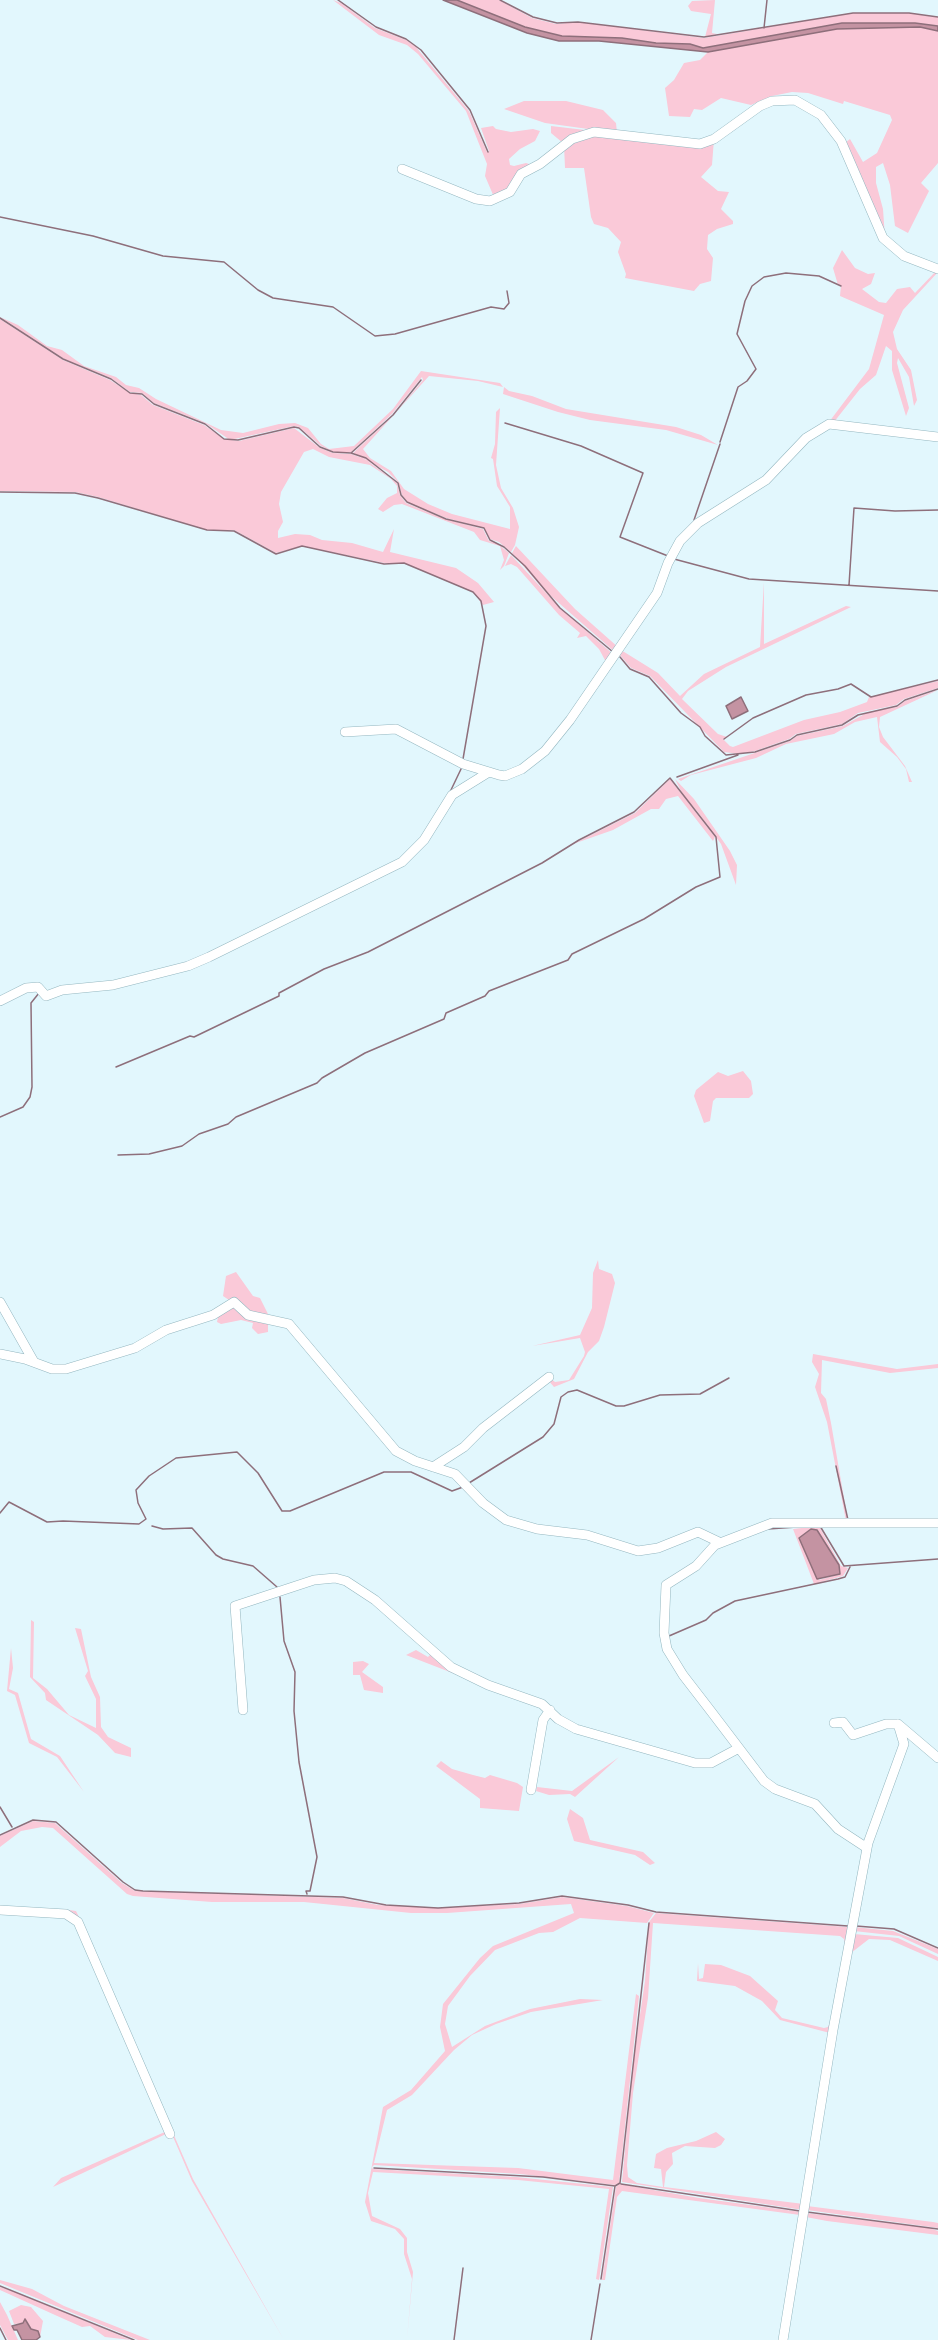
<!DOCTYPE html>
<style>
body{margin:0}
canvas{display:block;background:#e2f7fd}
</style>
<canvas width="938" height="2340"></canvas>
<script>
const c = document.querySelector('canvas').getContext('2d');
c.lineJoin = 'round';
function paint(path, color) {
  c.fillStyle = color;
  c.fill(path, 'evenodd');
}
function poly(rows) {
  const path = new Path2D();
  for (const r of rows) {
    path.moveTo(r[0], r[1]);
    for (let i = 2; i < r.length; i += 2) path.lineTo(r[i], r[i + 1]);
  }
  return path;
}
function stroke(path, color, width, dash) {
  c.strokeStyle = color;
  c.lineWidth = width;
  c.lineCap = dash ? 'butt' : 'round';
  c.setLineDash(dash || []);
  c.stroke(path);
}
const green = poly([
 [333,0,341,3,375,28,406,40,416,47,469,111,487,152,489,151,481,128,493,126,496,129,511,132,533,129,540,131,535,141,520,149,509,159,510,165,514,166,526,163,532,165,509,189,494,197,485,176,487,164,466,111,418,54,407,45,379,35],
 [457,0,499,0,532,18,556,24,578,22,704,38,853,13,909,13,934,17,938,17,938,26,915,23,842,23,703,48,690,44,656,43,622,38,562,36,525,27],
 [715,0,712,33,717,34,705,37,711,14,691,11,688,6,692,1],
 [870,26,920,27,938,31,938,163,921,183,929,191,908,233,895,226,890,185,883,163,876,167,876,183,883,209,885,238,859,171,845,143,850,139,863,162,877,153,892,120,890,115,844,101,843,104,808,93,792,92,772,96,751,105,721,98,702,110,694,109,690,117,669,116,665,88,674,80,684,63,700,60,708,52,837,29],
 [524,101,566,101,603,110,616,123,617,133,545,123,504,109],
 [551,126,585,130,589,132,563,143,551,133],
 [590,134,681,144,714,139,712,165,701,177,718,191,729,192,721,209,733,221,733,224,717,229,708,235,707,249,713,258,711,281,700,284,694,291,625,278,626,274,618,252,621,242,608,228,594,224,591,217,584,168,565,168,564,145],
 [842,250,855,268,868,274,875,273,871,284,862,289,879,302,886,303,897,289,910,287,915,293,937,270,938,272,903,310,893,332,897,349,911,370,917,400,914,406,909,377,898,358,897,363,909,408,906,416,892,370,892,351,886,346,876,375,860,389,834,422,829,422,869,369,884,315,840,296,841,285,838,285,833,268],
 [0,317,18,325,47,346,62,350,84,366,116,377,126,385,139,388,156,399,221,430,243,433,279,424,295,423,308,428,321,444,329,449,354,446,393,409,421,371,500,383,503,387,478,381,429,376,363,449,370,458,391,471,404,489,428,504,452,514,510,529,510,507,497,486,493,459,491,458,495,444,496,412,500,408,496,465,501,488,513,508,519,527,515,545,511,552,499,542,490,539,484,528,446,518,407,502,402,495,398,482,388,472,353,453,394,415,423,380,422,377,392,414,351,452,334,452,321,446,299,427,294,426,230,440,205,423,154,403,142,393,130,392,111,378,64,359],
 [0,319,63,360,110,380,130,393,141,395,153,405,204,425,224,439,239,441,294,428,320,448,333,453,351,454,365,459,397,483,400,495,406,503,445,519,483,529,489,541,498,544,509,553,504,566,500,570,504,560,500,546,480,540,474,532,402,504,394,505,383,512,378,509,387,498,397,493,397,486,391,479,370,465,329,457,313,449,304,452,281,492,279,504,283,522,278,531,278,538,295,534,310,535,322,540,352,543,383,552,394,529,390,552,456,568,478,583,494,602,483,605,473,592,404,563,384,563,302,546,276,553,234,530,207,530,98,497,75,492,0,491],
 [504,387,509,391,532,396,566,409,676,427,701,435,718,445,666,430,590,420,558,412,503,394],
 [516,546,575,609,619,648,616,653,544,590,512,553],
 [511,555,560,608,614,655,606,662,599,649,586,636,577,638,580,633,559,615,517,567,511,564,505,566],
 [764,582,764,644,846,606,851,607,726,667,688,691,682,699,718,734,727,737,723,739,730,746,733,747,804,720,840,712,867,702,869,697,938,681,938,688,904,699,896,705,858,713,842,724,796,734,789,739,755,751,739,754,724,752,650,676,631,668,619,654,621,650,658,673,680,696,704,674,760,647],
 [938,690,880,717,879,727,883,737,905,766,912,782,909,782,906,769,897,757,880,742,877,717,855,722,834,734,786,744,756,758,691,775,681,781,678,779,790,741,797,736,843,726,868,712,897,707,905,701],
 [670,779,715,837,713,841,678,796,666,799,659,809,651,809,613,830,573,844,635,813],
 [675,779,694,799,730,851,737,865,736,885,721,844,697,811,684,797],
 [743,1071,751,1081,753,1094,749,1098,716,1098,713,1101,710,1121,704,1123,694,1096,696,1090,718,1072,728,1076],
 [598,1260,599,1269,612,1274,615,1283,604,1327,599,1341,588,1352,574,1379,554,1387,548,1380,550,1378,555,1382,569,1380,584,1356,585,1352,580,1338,532,1346,580,1335,592,1308,593,1273],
 [236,1272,253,1296,260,1298,269,1316,250,1314,223,1296,226,1276],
 [231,1304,268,1319,268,1332,258,1334,252,1328,253,1323,241,1320,221,1324,217,1322,219,1312],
 [813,1354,897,1369,938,1364,938,1368,890,1373,822,1360,821,1393,826,1399,831,1423,848,1521,846,1521,827,1422,815,1387,819,1374,812,1362],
 [819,1526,841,1566,848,1568,843,1576,814,1584,793,1529],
 [817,1530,839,1565,840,1574,819,1580,799,1538],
 [31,1620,34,1622,33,1678,47,1689,69,1715,96,1728,96,1699,85,1676,88,1671,75,1628,81,1629,91,1677,100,1697,101,1727,108,1737,131,1748,131,1757,115,1753,98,1735,46,1700,45,1693,30,1677],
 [11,1648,13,1668,9,1689,18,1693,31,1739,60,1756,84,1792,57,1757,29,1743,15,1695,7,1691],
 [416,1650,428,1657,432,1653,455,1674,406,1655],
 [363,1661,369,1664,362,1672,383,1687,383,1693,364,1690,360,1675,353,1675,353,1662],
 [619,1757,575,1797,570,1794,549,1795,536,1791,537,1787,572,1791],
 [441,1761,452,1769,473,1775,485,1778,490,1775,517,1783,523,1787,519,1811,480,1808,480,1799,436,1766],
 [570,1809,583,1818,590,1840,643,1852,655,1863,650,1865,635,1855,574,1841,567,1819],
 [33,1821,55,1823,122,1883,135,1891,343,1898,378,1905,438,1908,519,1904,562,1897,627,1906,654,1913,647,1923,580,1918,553,1932,539,1933,495,1950,470,1976,448,2006,445,2024,452,2047,485,2026,530,2009,580,1999,603,2000,531,2012,496,2024,472,2035,454,2050,412,2095,387,2110,374,2163,518,2168,613,2180,636,1994,639,1996,619,2183,615,2185,520,2174,374,2165,372,2167,373,2169,516,2177,613,2187,599,2280,596,2279,609,2189,518,2180,373,2172,368,2193,372,2216,400,2229,407,2238,407,2252,413,2272,407,2340,412,2279,404,2254,404,2239,395,2229,371,2221,365,2202,383,2107,411,2090,445,2051,440,2027,443,2004,480,1958,493,1946,574,1913,571,1904,447,1913,411,1913,304,1902,212,1902,133,1896,127,1894,53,1828,42,1827,21,1831,0,1847,0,1836],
 [69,1910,76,1911,82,1923,193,2179,284,2340,192,2181,89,1941,67,1912],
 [656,1913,848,1927,846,1949,844,1939,840,1936,653,1923,648,1998,633,2093,627,2165,628,2177,637,2183,663,2187,661,2169,654,2168,656,2154,667,2148,696,2141,716,2132,725,2139,721,2145,715,2148,685,2146,672,2153,673,2164,666,2172,664,2187,804,2204,803,2210,622,2182,633,2063,645,1981,649,1922],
 [854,1927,893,1931,938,1949,938,1954,899,1936,854,1931],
 [854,1934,898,1938,938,1957,938,1961,890,1940,869,1939,851,1953],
 [698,1963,699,1979,703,1978,705,1964,721,1965,750,1976,778,2001,775,2010,782,2018,824,2028,828,2027,835,2011,830,2033,780,2020,762,2001,735,1986,697,1981],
 [167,2131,166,2134,53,2187,61,2178],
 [619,2184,699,2198,801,2212,800,2215,622,2191,617,2197,605,2280,602,2280,616,2187],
 [807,2206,933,2222,938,2223,938,2228,807,2210],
 [806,2213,929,2228,938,2231,938,2235,827,2221,806,2217],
 [0,2280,32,2289,64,2306,150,2340,138,2340,0,2283],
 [0,2287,23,2295,131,2340,105,2337,90,2326,82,2327,55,2315,0,2290],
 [0,2302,7,2315,18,2340,8,2340,0,2325],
 [21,2305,31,2307,43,2321,40,2337,38,2331,31,2329,27,2323,14,2324,9,2311]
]);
const water = poly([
 [443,0,457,0,525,27,562,36,622,38,656,43,690,44,703,48,842,23,915,23,938,26,938,31,920,27,837,29,708,52,599,41,559,41,527,33,443,0],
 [741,697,748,711,732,719,726,706,741,697],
 [811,1529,817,1530,839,1565,840,1574,817,1579,799,1538,811,1529],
 [25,2319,31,2329,38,2331,40,2337,36,2340,22,2340,17,2330,14,2330,12,2326,23,2323,25,2319]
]);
const stream = poly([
 [338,0,376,27,406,39,421,50,470,110,488,152],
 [500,0,533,17,557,23,578,22,704,37,853,13,909,13,938,17],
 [764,28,767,0],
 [0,217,93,236,163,256,224,262,258,290,273,298,333,307,375,336,395,334,491,307,504,309,509,303,507,291],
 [0,318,63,359,111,379,130,393,142,394,154,404,205,424,224,439,238,440,294,427,299,428,320,447,333,452,351,453,366,458,398,483,401,495,407,502,446,519,484,528,490,540,504,547,525,566,560,608,613,652],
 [505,423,581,446,643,473,620,537,668,556],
 [720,442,738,387,747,381,756,369,737,334,745,301,752,286,764,277,786,273,819,276,841,286],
 [351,453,393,415,421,380],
 [0,492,75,493,98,498,207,530,234,531,276,554,302,546,384,564,404,563,473,592,481,601,486,626,463,759],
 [694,520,720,444],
 [674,559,749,579,938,591],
 [849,585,854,508,895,511,938,510],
 [620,657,630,669,649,677,681,713,700,727,705,736,726,755,755,752,790,740,797,735,842,725,858,715,897,706,905,700,938,689],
 [724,739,753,718,806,695,838,689,851,684,871,697,938,680],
 [677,777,738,755],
 [450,792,462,767],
 [116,1067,190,1036,194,1037,279,996,279,993,324,969,368,952,542,863,579,840,634,812,670,778,716,837,720,877,696,887,644,919,572,954,568,960,489,991,485,996,446,1013,444,1019,365,1053,322,1078,317,1083,236,1117,228,1124,199,1134,182,1146,149,1154,118,1155],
 [0,1117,23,1107,30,1097,32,1087,31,1003,39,993],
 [836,1466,848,1520],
 [469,1483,543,1437,554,1424,561,1397,568,1392,577,1390,616,1406,624,1406,660,1395,700,1394,729,1378],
 [0,1513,9,1502,47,1522,63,1521,139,1524,146,1519,138,1503,136,1490,149,1476,176,1458,237,1452,258,1473,282,1511,290,1511,384,1472,411,1472,452,1491,463,1487],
 [152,1526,163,1529,192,1528,216,1555,223,1559,253,1566,277,1587],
 [820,1526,844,1566,938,1559],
 [768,1529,797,1527],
 [280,1597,284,1641,295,1672,294,1711,299,1762,317,1857,310,1891,306,1891,307,1894],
 [669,1636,706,1620,713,1613,735,1601,838,1579,845,1577,850,1567],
 [0,1807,12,1827],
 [0,1835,33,1820,56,1822,123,1882,135,1890,143,1891,343,1897,386,1905,438,1908,519,1903,562,1896,628,1905,656,1912,848,1926],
 [856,1926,894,1929,938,1948],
 [374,2168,543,2177,615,2186],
 [621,2184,800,2211],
 [807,2212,938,2229],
 [601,2279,615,2186,620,2183,649,1923],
 [0,2286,134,2340],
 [0,2328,6,2340],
 [454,2340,463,2268],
 [591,2340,600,2284]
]);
const minor = poly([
 [402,169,476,199,490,201,510,192,521,174,540,164,572,139,594,132,700,144,714,139,760,106,772,101,795,100,821,115,841,141,883,238,904,256,938,269],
 [345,732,396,729,463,764,499,775,505,776,522,769,545,751,570,720,657,593,668,563,680,541,698,523,766,480,806,438,829,424,938,437],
 [0,1001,26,988,38,987,46,996,62,990,113,985,188,966,209,957,402,862,424,840,452,795,489,772],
 [0,1302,34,1362],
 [0,1354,25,1359,52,1369,66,1369,135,1348,166,1330,213,1315,234,1302,248,1315,289,1324,396,1451,415,1461,455,1474,483,1503,506,1520,537,1529,587,1535,638,1551,658,1548,698,1532,719,1542],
 [433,1467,464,1447,483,1428,549,1377],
 [243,1710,235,1606,314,1580,335,1578,346,1581,375,1600,451,1667,488,1685,542,1704,558,1719,576,1729,695,1763,711,1763,739,1748],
 [834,1723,843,1722,853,1735,886,1724,898,1724,938,1758],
 [531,1790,543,1720,550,1710],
 [867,1848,838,1829,815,1804,775,1789,764,1781,710,1710,683,1675,667,1649,664,1633,666,1585,696,1566,715,1545,772,1523,938,1523],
 [0,1910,66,1914,78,1922,170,2134],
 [783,2340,833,2030,868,1843,904,1744,898,1724]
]);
paint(green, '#fac9d8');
paint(water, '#c493a2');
stroke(water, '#8e6f7b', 1.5);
stroke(stream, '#8e6f7b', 1.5);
stroke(minor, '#94b7c0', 10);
stroke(minor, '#fff', 9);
</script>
